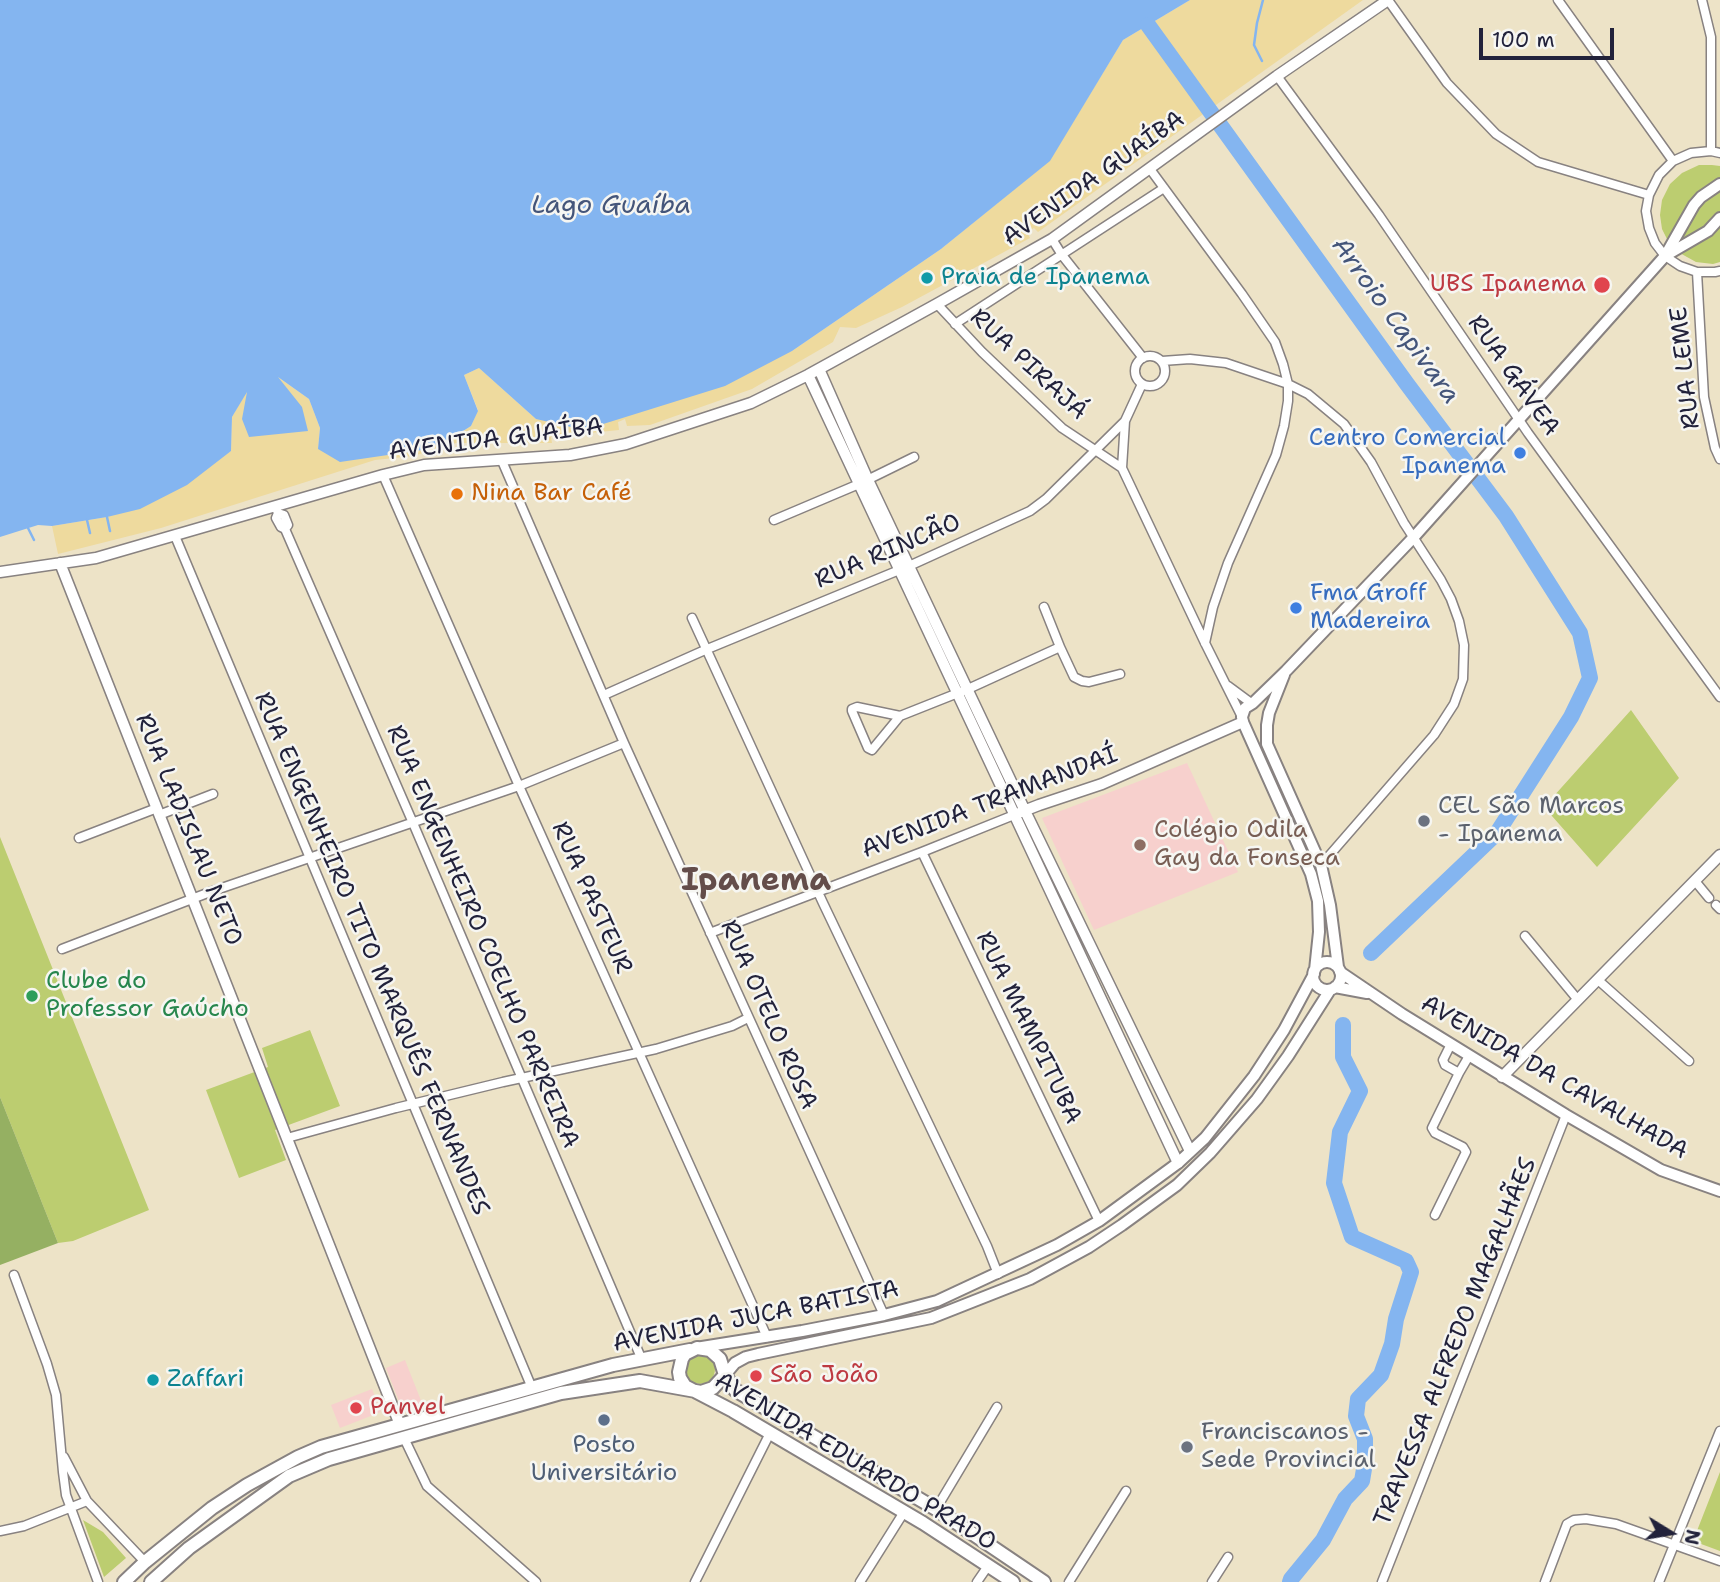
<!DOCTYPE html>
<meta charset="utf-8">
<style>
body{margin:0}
#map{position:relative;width:1720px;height:1582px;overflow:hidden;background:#ede3c7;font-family:"Shantell Sans",sans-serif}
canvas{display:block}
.north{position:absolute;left:1636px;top:1498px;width:70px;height:70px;-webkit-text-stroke:5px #f6f6f2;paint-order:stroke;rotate:101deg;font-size:19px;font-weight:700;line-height:28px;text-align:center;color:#22223b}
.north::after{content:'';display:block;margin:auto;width:24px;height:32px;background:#22223b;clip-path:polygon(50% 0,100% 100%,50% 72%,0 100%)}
.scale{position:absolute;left:1479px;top:28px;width:135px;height:32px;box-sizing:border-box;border:4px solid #22223b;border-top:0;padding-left:9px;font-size:21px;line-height:24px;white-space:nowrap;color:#22223b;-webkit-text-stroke:5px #f6f6f2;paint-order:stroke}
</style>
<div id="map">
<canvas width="1720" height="1582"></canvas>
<div class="north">N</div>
<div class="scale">100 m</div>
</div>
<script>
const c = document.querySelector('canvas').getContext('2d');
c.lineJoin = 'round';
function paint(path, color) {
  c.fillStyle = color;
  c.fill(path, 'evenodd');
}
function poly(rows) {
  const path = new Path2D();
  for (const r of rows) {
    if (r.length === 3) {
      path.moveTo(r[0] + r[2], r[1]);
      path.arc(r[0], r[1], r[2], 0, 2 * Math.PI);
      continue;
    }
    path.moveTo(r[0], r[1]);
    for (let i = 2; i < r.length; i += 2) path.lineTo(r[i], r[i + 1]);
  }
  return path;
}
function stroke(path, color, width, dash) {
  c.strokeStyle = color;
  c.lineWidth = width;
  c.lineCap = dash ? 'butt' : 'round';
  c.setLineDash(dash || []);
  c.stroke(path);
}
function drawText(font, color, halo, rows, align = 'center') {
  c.font = font + ' "Shantell Sans",sans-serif';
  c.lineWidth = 5;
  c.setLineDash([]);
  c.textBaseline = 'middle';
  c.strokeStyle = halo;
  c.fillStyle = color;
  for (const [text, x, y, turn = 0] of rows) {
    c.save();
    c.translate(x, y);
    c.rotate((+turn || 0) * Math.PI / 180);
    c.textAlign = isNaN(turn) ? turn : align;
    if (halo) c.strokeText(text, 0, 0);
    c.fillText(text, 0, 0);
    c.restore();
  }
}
const built = poly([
 [1187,763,1238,872,1094,930,1042,818],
 [405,1360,422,1403,402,1409,386,1368],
 [372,1389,381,1412,340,1428,331,1405]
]);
const green = poly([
 [1699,165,1712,165,1720,166,1720,262,1713,264,1696,262,1678,252,1668,241,1662,229,1660,215,1662,200,1670,184,1682,173],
 [1631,710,1679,778,1597,867,1544,807],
 [0,837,149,1210,73,1241,58,1243,0,1097],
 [310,1030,340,1106,275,1130,286,1160,239,1178,206,1090,268,1067,262,1048],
 [700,1369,15],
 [1720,1472,1720,1551,1693,1541],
 [83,1520,103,1532,126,1558,104,1577]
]);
const forest = poly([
 [0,1097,58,1243,0,1265]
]);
const sand = poly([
 [1190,0,1363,0,1038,232,1034,228,1027,232,1030,238,902,307,856,328,840,327,833,342,752,389,650,425,627,426,625,419,618,422,619,430,551,437,552,443,456,443,413,456,375,460,161,528,58,554,52,526,107,517,231,451,232,417,248,389,275,375,309,399,320,428,318,449,374,456,426,449,452,438,471,426,478,410,464,375,479,368,536,419,792,351,941,249,1049,161,1123,40]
]);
const water = poly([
 [0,0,1190,0,1123,40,1050,161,941,249,792,351,725,386,584,430,536,419,479,368,464,375,478,411,471,426,452,438,422,450,340,462,318,449,320,428,309,399,278,377,302,407,308,431,249,437,242,419,247,392,232,417,231,451,187,485,140,509,107,517,52,526,38,525,0,537]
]);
const stream = poly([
 [1262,61,1254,45,1257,23,1263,0],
 [107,517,110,531],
 [87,520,90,533],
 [28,528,34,540]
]);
const river = poly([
 [1148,25,1407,384,1506,516,1580,633,1590,678,1571,717,1497,833,1371,953],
 [1290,1582,1291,1579,1323,1540,1345,1499,1362,1481,1365,1463,1365,1439,1356,1416,1358,1399,1381,1375,1392,1344,1396,1319,1411,1272,1406,1261,1352,1237,1334,1183,1340,1132,1360,1091,1343,1057,1343,1025]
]);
const minor = poly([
 [1388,0,1447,83,1496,134,1538,162,1649,195],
 [1558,0,1673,161],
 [1702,0,1711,37,1711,151],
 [1277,76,1379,215,1528,433,1720,697],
 [1720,153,1711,151,1691,153,1673,161,1659,175,1649,195,1646,211,1649,228,1655,243,1665,256,1680,266,1697,272,1715,272,1720,271],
 [1150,169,1242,294,1275,342,1283,364,1288,384,1288,401,1284,426,1276,455,1228,563,1213,607,1205,643],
 [1052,239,1062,255,1143,358],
 [1697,272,1704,397,1715,448,1720,459],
 [937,304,982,352,1062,428,1122,468,1205,643,1242,717],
 [955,324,1164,188],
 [1150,371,15],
 [1162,361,1190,359,1226,363,1288,384,1308,394,1344,424,1371,462,1404,523,1441,580,1451,599,1459,621,1464,645,1463,679,1454,704,1434,735,1321,865],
 [502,461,624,743,884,1315],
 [1122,468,1125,421],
 [383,475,519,786,767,1337],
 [275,506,278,513,276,518,281,527,285,529,413,823,642,1360],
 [278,513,284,515,288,525,285,529],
 [774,520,859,484,914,457],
 [175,536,532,1388],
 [1044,607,1060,647],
 [692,618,823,903,987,1246,998,1274],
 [1228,686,1251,703],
 [604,695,705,650,909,566,1030,511,1046,499,1125,421,1142,384],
 [900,716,857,707,852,709,852,711,868,748,872,750,900,716,968,689,1060,647,1074,677,1082,681,1089,682,1120,674],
 [159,815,213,794],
 [79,838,157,808],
 [922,852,1099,1221],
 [1695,881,1709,898],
 [1716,905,1720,909],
 [710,933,922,852,1014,815],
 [1525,936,1578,1000],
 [62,949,210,892,519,786,624,743],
 [1598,980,1689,1061],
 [1451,1044,1443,1060,1445,1065,1459,1073,1469,1056],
 [287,1138,396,1108,503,1082,656,1049,732,1026,748,1018],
 [1435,1215,1466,1152,1463,1147,1435,1133,1432,1128,1459,1073],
 [14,1275,47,1364,56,1395,63,1472,66,1495,98,1582],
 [404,1438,427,1486,536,1582],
 [64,1457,87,1501,145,1562],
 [936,1509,997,1407],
 [0,1531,24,1526,87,1501],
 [695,1582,770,1433],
 [860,1582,904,1512],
 [977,1582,988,1566],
 [1069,1582,1126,1491],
 [1212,1582,1228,1557],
 [1382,1582,1566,1115],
 [1545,1582,1567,1524,1574,1520,1586,1519,1616,1524,1720,1561],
 [1659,1582,1720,1431]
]);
const tertiary = poly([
 [819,369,868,480,1025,811,1190,1151],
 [808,375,1178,1163],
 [60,563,400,1425],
 [0,572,96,558,383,475,424,465,570,455,626,444,751,403,808,375,937,304,1052,239,1277,76,1388,0],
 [1021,812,1039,805,1102,784,1243,722],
 [1502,1077,1720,855]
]);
const secondary = poly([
 [1665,256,1708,231,1720,218],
 [1284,675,1269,713,1267,725,1267,744,1321,865,1330,905,1338,967],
 [1327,976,14],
 [1315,970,1319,932,1318,901,1311,874,1243,722,1242,717,1245,708,1253,703,1286,671,1413,538,1665,256,1694,205,1701,197,1720,184],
 [1340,972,1402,1014,1566,1115,1661,1170,1720,1191],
 [1335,987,1367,993],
 [702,1347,802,1331,884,1315,937,1301,1057,1245,1099,1221,1178,1163,1205,1138,1254,1076,1284,1030,1314,974],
 [725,1375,735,1363,746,1357,758,1354,931,1318,1030,1279,1089,1247,1122,1225,1177,1185,1210,1153,1257,1099,1288,1056,1330,990]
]);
const primary = poly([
 [124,1582,145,1562,212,1508,247,1485,298,1457,321,1447,613,1365,690,1350],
 [151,1582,189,1548,289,1476,329,1459,561,1393,640,1381,701,1392,713,1388,725,1375],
 [1013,1582,923,1523,733,1411,685,1386,680,1378,679,1372,682,1359,685,1354,697,1348,710,1350,720,1359,725,1375,735,1390,936,1509,1044,1582]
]);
const markers = [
 [927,278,7,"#0f9aa8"],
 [1602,285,9,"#e0444e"],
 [1520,453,7,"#3f7fe0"],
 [457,494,7,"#e8710a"],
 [1296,608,7,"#3f7fe0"],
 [1424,821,7,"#6b7280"],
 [1140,845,7,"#8d6e63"],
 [32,996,7,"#2e9e5b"],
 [756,1376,7,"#e0444e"],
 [153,1380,7,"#0f9aa8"],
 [356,1408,7,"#e0444e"],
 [604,1420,7,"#5c6f8a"],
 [1187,1447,7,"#6b7280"]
];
const streetNames = [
 ["AVENIDA GUAÍBA",1094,179,-35],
 ["RUA PIRAJÁ",1028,365,43],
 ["RUA LEME",1686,368,-96],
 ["RUA GÁVEA",1513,376,55],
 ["AVENIDA GUAÍBA",496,440,-7],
 ["RUA RINCÃO",888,552,-23],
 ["AVENIDA TRAMANDAÍ",990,803,-21],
 ["RUA LADISLAU NETO",188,830,68],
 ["RUA PASTEUR",591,898,66],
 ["RUA ENGENHEIRO COELHO PARREIRA",482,937,67],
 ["RUA ENGENHEIRO TITO MARQUÊS FERNANDES",371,954,67],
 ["RUA OTELO ROSA",768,1015,66],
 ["RUA MAMPITUBA",1028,1028,64],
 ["AVENIDA DA CAVALHADA",1554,1078,30],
 ["AVENIDA JUCA BATISTA",756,1317,-11],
 ["TRAVESSA ALFREDO MAGALHÃES",1456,1342,-68],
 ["AVENIDA EDUARDO PRADO",855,1462,31]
];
const cultureNames = [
 ["Praia de Ipanema",941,278],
 ["Zaffari",167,1380]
];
const healthNames = [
 ["UBS Ipanema",1586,285,"right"],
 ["São João",770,1376],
 ["Panvel",370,1408]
];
const shopNames = [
 ["Centro Comercial",1506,439],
 ["Ipanema",1506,467],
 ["Fma Groff",1310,594,"left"],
 ["Madereira",1310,622,"left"]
];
const foodNames = [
 ["Nina Bar Café",471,494]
];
const worshipNames = [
 ["CEL São Marcos",1438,807],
 ["- Ipanema",1438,835],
 ["Franciscanos -",1201,1433],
 ["Sede Provincial",1201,1461]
];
const educationNames = [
 ["Colégio Odila",1154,831],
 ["Gay da Fonseca",1154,859]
];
const leisureNames = [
 ["Clube do",46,982],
 ["Professor Gaúcho",46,1010]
];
const serviceNames = [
 ["Posto",604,1446],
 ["Universitário",604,1474]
];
const waterNames = [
 ["Lago Guaíba",611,206],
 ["Arroio Capivara",1395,321,54]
];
const districtNames = [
 ["Ipanema",756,882]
];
paint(built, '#f7d0cd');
paint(green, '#bccd70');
paint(forest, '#95b062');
paint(sand, '#eeda9e');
paint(water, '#84b5f0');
stroke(stream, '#84b5f0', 2.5);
stroke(river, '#84b5f0', 16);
stroke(minor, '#888281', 11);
stroke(tertiary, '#888281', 13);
stroke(secondary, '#888281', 14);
stroke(primary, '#888281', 16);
stroke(minor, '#fff', 8);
stroke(tertiary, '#fff', 10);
stroke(secondary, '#fff', 10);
stroke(primary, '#fff', 12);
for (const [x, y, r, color] of markers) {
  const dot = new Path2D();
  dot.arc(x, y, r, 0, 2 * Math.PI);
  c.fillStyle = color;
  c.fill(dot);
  stroke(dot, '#f6f6f2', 2.5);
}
drawText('24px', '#22223b', '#f6f6f2', streetNames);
drawText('24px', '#0d838f', '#f6f6f2', cultureNames, 'left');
drawText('24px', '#be3a42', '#f6f6f2', healthNames, 'left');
drawText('24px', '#366cbe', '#f6f6f2', shopNames, 'right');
drawText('24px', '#c56008', '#f6f6f2', foodNames, 'left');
drawText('24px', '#5b616d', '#f6f6f2', worshipNames, 'left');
drawText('24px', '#785e54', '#f6f6f2', educationNames, 'left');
drawText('24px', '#27864d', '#f6f6f2', leisureNames, 'left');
drawText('24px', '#4e5e75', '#f6f6f2', serviceNames);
drawText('italic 26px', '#44557a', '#f6f6f2', waterNames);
drawText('bold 32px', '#644d4a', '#f6f6f2', districtNames);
</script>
